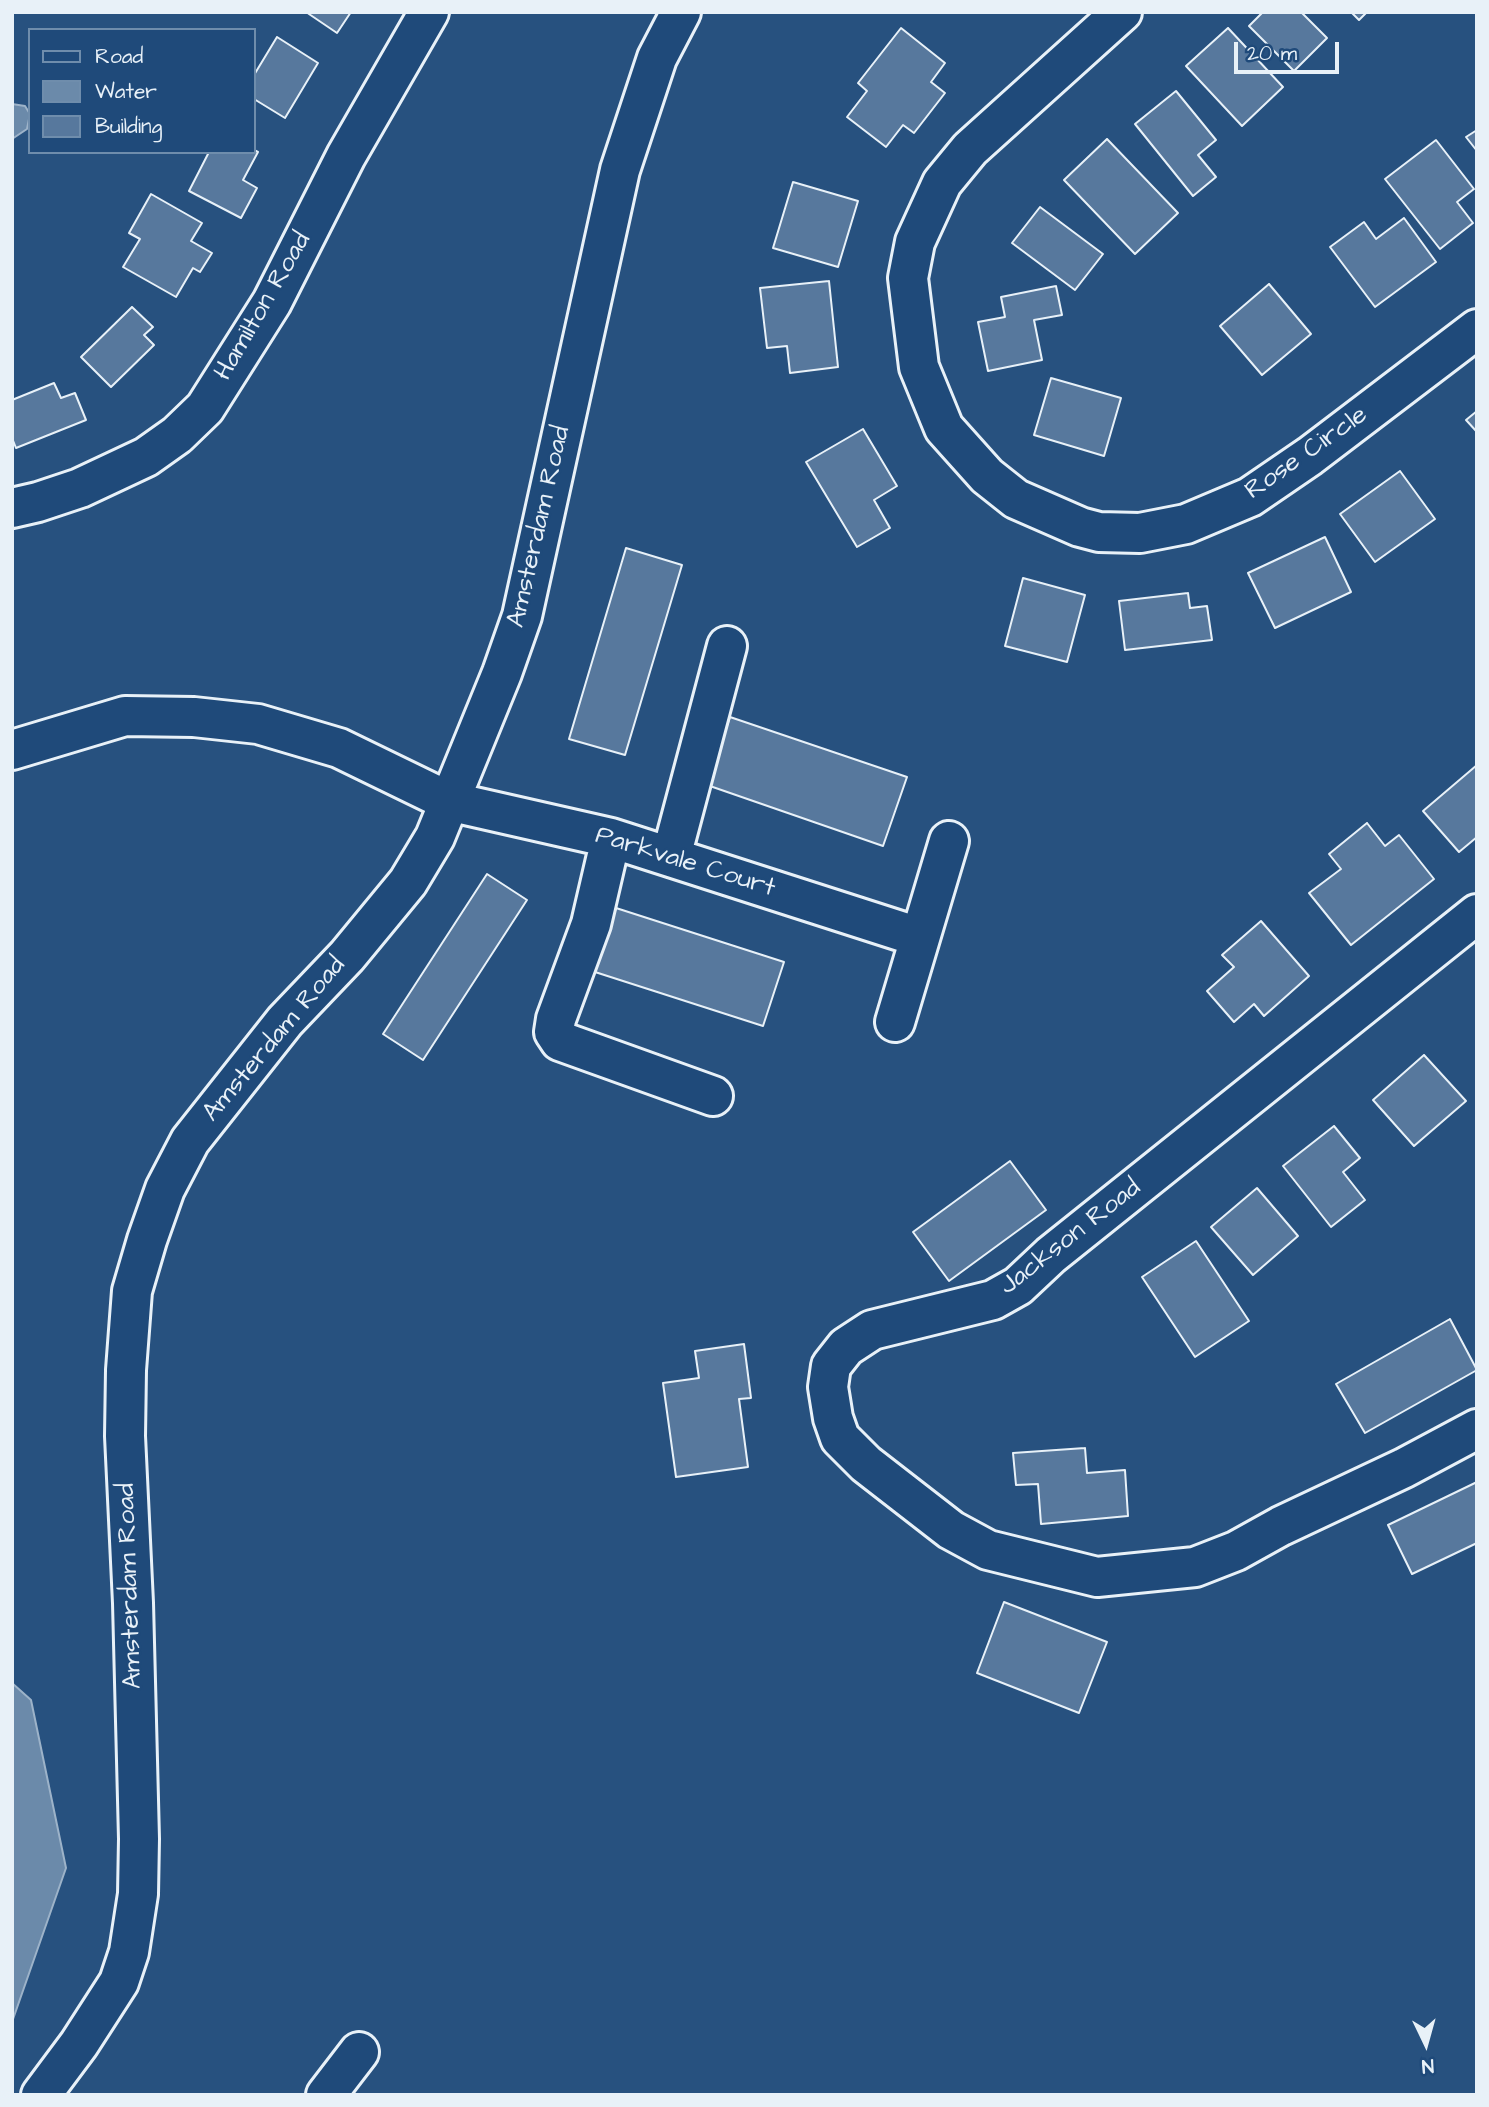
<!DOCTYPE html>
<style>
body{margin:0}
#map{position:relative;width:1489px;height:2107px;overflow:hidden;background:#27517f;font-family:"Architects Daughter",sans-serif}
canvas{display:block}
.frame{position:absolute;inset:0;border:14px solid #e8f1f8;pointer-events:none}
.legend{position:absolute;left:28px;top:28px;width:228px;height:126px;box-sizing:border-box;background:#1f4a7a;border:2px solid #6f8dac;margin:0;padding:9px 12px;list-style:none;font-size:21px;color:#e8f1f8}
.legend li{display:flex;align-items:center;gap:14px;height:35px}
.legend b{width:35px;border:2px solid #6f8dac}
.north{position:absolute;left:1391px;top:2009px;width:70px;height:70px;-webkit-text-stroke:5px #1f4a7a;paint-order:stroke;rotate:175deg;font-size:19px;font-weight:700;line-height:28px;text-align:center;color:#e8f1f8}
.north::after{content:'';display:block;margin:auto;width:24px;height:32px;background:#e8f1f8;clip-path:polygon(50% 0,100% 100%,50% 72%,0 100%)}
.scale{position:absolute;left:1234px;top:42px;width:105px;height:32px;box-sizing:border-box;border:4px solid #e8f1f8;border-top:0;padding-left:9px;font-size:21px;line-height:24px;white-space:nowrap;color:#e8f1f8;-webkit-text-stroke:5px #1f4a7a;paint-order:stroke}
</style>
<div id="map">
<canvas width="1489" height="2107"></canvas>
<div class="frame"></div>
<ul class="legend">
<li><b style="height:9px;background:#1f4a7a"></b>Road</li>
<li><b style="height:19px;background:#6b8aaa"></b>Water</li>
<li><b style="height:19px;background:#57789d"></b>Building</li>
</ul>
<div class="north">N</div>
<div class="scale">20 m</div>
</div>
<script>
const c = document.querySelector('canvas').getContext('2d');
c.lineJoin = 'round';
function paint(path, color) {
  c.fillStyle = color;
  c.fill(path, 'evenodd');
}
function poly(rows) {
  const path = new Path2D();
  for (const r of rows) {
    path.moveTo(r[0], r[1]);
    for (let i = 2; i < r.length; i += 2) path.lineTo(r[i], r[i + 1]);
  }
  return path;
}
function stroke(path, color, width, dash) {
  c.strokeStyle = color;
  c.lineWidth = width;
  c.lineCap = dash ? 'butt' : 'round';
  c.setLineDash(dash || []);
  c.stroke(path);
}
function drawText(font, color, halo, rows, align = 'center') {
  c.font = font + ' "Architects Daughter",sans-serif';
  c.lineWidth = 5;
  c.setLineDash([]);
  c.textBaseline = 'middle';
  c.strokeStyle = halo;
  c.fillStyle = color;
  for (const [text, x, y, turn = 0] of rows) {
    c.save();
    c.translate(x, y);
    c.rotate((+turn || 0) * Math.PI / 180);
    c.textAlign = isNaN(turn) ? turn : align;
    if (halo) c.strokeText(text, 0, 0);
    c.fillText(text, 0, 0);
    c.restore();
  }
}
const water = poly([
 [12,104,25,106,30,114,27,129,12,139,12,104],
 [12,1683,31,1700,66,1868,12,2022,12,1683]
]);
const building = poly([
 [306,12,351,12,337,33,306,12],
 [1263,12,1301,12,1327,38,1294,71,1249,26,1263,12],
 [1351,12,1367,12,1359,20,1351,12],
 [901,28,945,63,931,82,945,93,914,133,903,125,886,147,847,117,867,91,858,83,901,28],
 [1228,28,1283,87,1242,126,1186,66,1228,28],
 [277,37,318,63,285,118,254,99,254,75,277,37],
 [1176,91,1216,140,1198,155,1216,177,1193,196,1135,124,1176,91],
 [1477,130,1477,151,1466,137,1477,130],
 [1107,139,1178,213,1135,254,1064,180,1107,139],
 [1436,140,1474,189,1457,202,1473,223,1440,249,1385,179,1436,140],
 [254,150,258,152,243,180,257,188,241,218,189,191,209,152,254,152,254,150],
 [793,182,858,201,838,267,773,248,793,182],
 [151,194,202,223,191,241,212,253,200,272,193,268,176,297,123,267,140,239,129,233,151,194],
 [1040,207,1103,254,1075,290,1012,243,1040,207],
 [1404,218,1436,262,1375,307,1330,247,1364,222,1376,239,1404,218],
 [829,281,838,367,790,373,787,346,767,348,760,288,829,281],
 [1269,284,1311,334,1262,375,1220,326,1269,284],
 [1056,286,1062,315,1034,320,1042,360,988,371,978,322,1005,317,1001,297,1056,286],
 [132,307,153,327,144,335,154,345,111,387,81,357,132,307],
 [1051,378,1121,398,1104,456,1034,435,1051,378],
 [54,383,61,398,75,393,86,420,16,448,12,438,12,400,54,383],
 [1477,411,1477,432,1466,420,1477,411],
 [863,429,897,486,874,500,890,528,857,547,806,462,863,429],
 [1400,471,1435,519,1375,562,1340,514,1400,471],
 [1325,537,1351,592,1275,628,1248,573,1325,537],
 [626,548,682,565,625,755,569,739,626,548],
 [1023,578,1085,595,1067,662,1005,646,1023,578],
 [1188,593,1190,608,1207,606,1212,640,1125,650,1119,601,1188,593],
 [730,717,907,777,883,846,707,785,730,717],
 [1477,765,1477,837,1459,852,1423,811,1477,765],
 [1367,823,1385,846,1399,835,1434,879,1351,945,1309,893,1341,869,1329,854,1367,823],
 [487,874,527,900,423,1060,383,1034,487,874],
 [616,908,784,962,763,1026,595,972,616,908],
 [1261,921,1309,976,1264,1016,1254,1004,1234,1022,1207,991,1234,967,1222,955,1261,921],
 [1424,1055,1466,1101,1414,1146,1373,1100,1424,1055],
 [1334,1126,1360,1158,1343,1172,1365,1200,1331,1227,1283,1166,1334,1126],
 [1010,1161,1046,1210,949,1281,913,1232,1010,1161],
 [1257,1188,1298,1236,1253,1275,1211,1227,1257,1188],
 [1196,1241,1249,1321,1195,1357,1142,1277,1196,1241],
 [1450,1319,1477,1370,1365,1433,1336,1384,1450,1319],
 [744,1344,751,1398,739,1399,748,1467,676,1477,663,1383,699,1378,695,1351,744,1344],
 [1085,1448,1087,1473,1125,1470,1128,1516,1041,1524,1038,1484,1016,1485,1013,1453,1085,1448],
 [1477,1482,1477,1543,1412,1574,1388,1525,1477,1482],
 [1004,1602,1107,1642,1079,1713,977,1673,1004,1602]
]);
const minor = poly([
 [1122,12,970,149,942,183,915,242,908,278,919,367,944,428,987,476,1016,499,1080,527,1099,532,1140,533,1186,524,1250,497,1310,456,1477,329],
 [12,508,38,502,80,488,146,457,177,435,205,408,272,302,346,156,429,12],
 [12,750,125,716,194,717,258,724,339,748,448,801,611,838,919,937],
 [611,838,591,924,556,1019,554,1032,560,1041,713,1096],
 [671,857,727,646],
 [1477,914,1051,1255,1018,1286,993,1300,872,1330,846,1347,831,1366,828,1387,833,1418,840,1438,866,1464,951,1530,988,1550,1097,1577,1195,1567,1236,1551,1281,1526,1404,1468,1477,1429],
 [895,1022,949,841],
 [41,2095,79,2044,119,1982,129,1952,138,1894,139,1839,133,1603,125,1436,126,1370,132,1291,147,1240,165,1189,190,1141,285,1021,347,956,408,882,435,837,502,673,522,616,620,170,657,58,681,12],
 [326,2095,359,2052]
]);
const streetNames = [
 ["Hamilton Road",264,307,-60],
 ["Rose Circle",1307,454,-35],
 ["Amsterdam Road",540,527,-77],
 ["Parkvale Court",685,863,17],
 ["Amsterdam Road",275,1040,-50],
 ["Jackson Road",1071,1238,-38],
 ["Amsterdam Road",131,1586,-92]
];
paint(water, '#6b8aaa');
stroke(water, '#9db3c9', 2);
paint(building, '#57789d');
stroke(building, '#e8f1f8', 2);
stroke(minor, '#e8f1f8', 44);
stroke(minor, '#1f4a7a', 38);
drawText('26px', '#e8f1f8', '#1f4a7a', streetNames);
</script>
